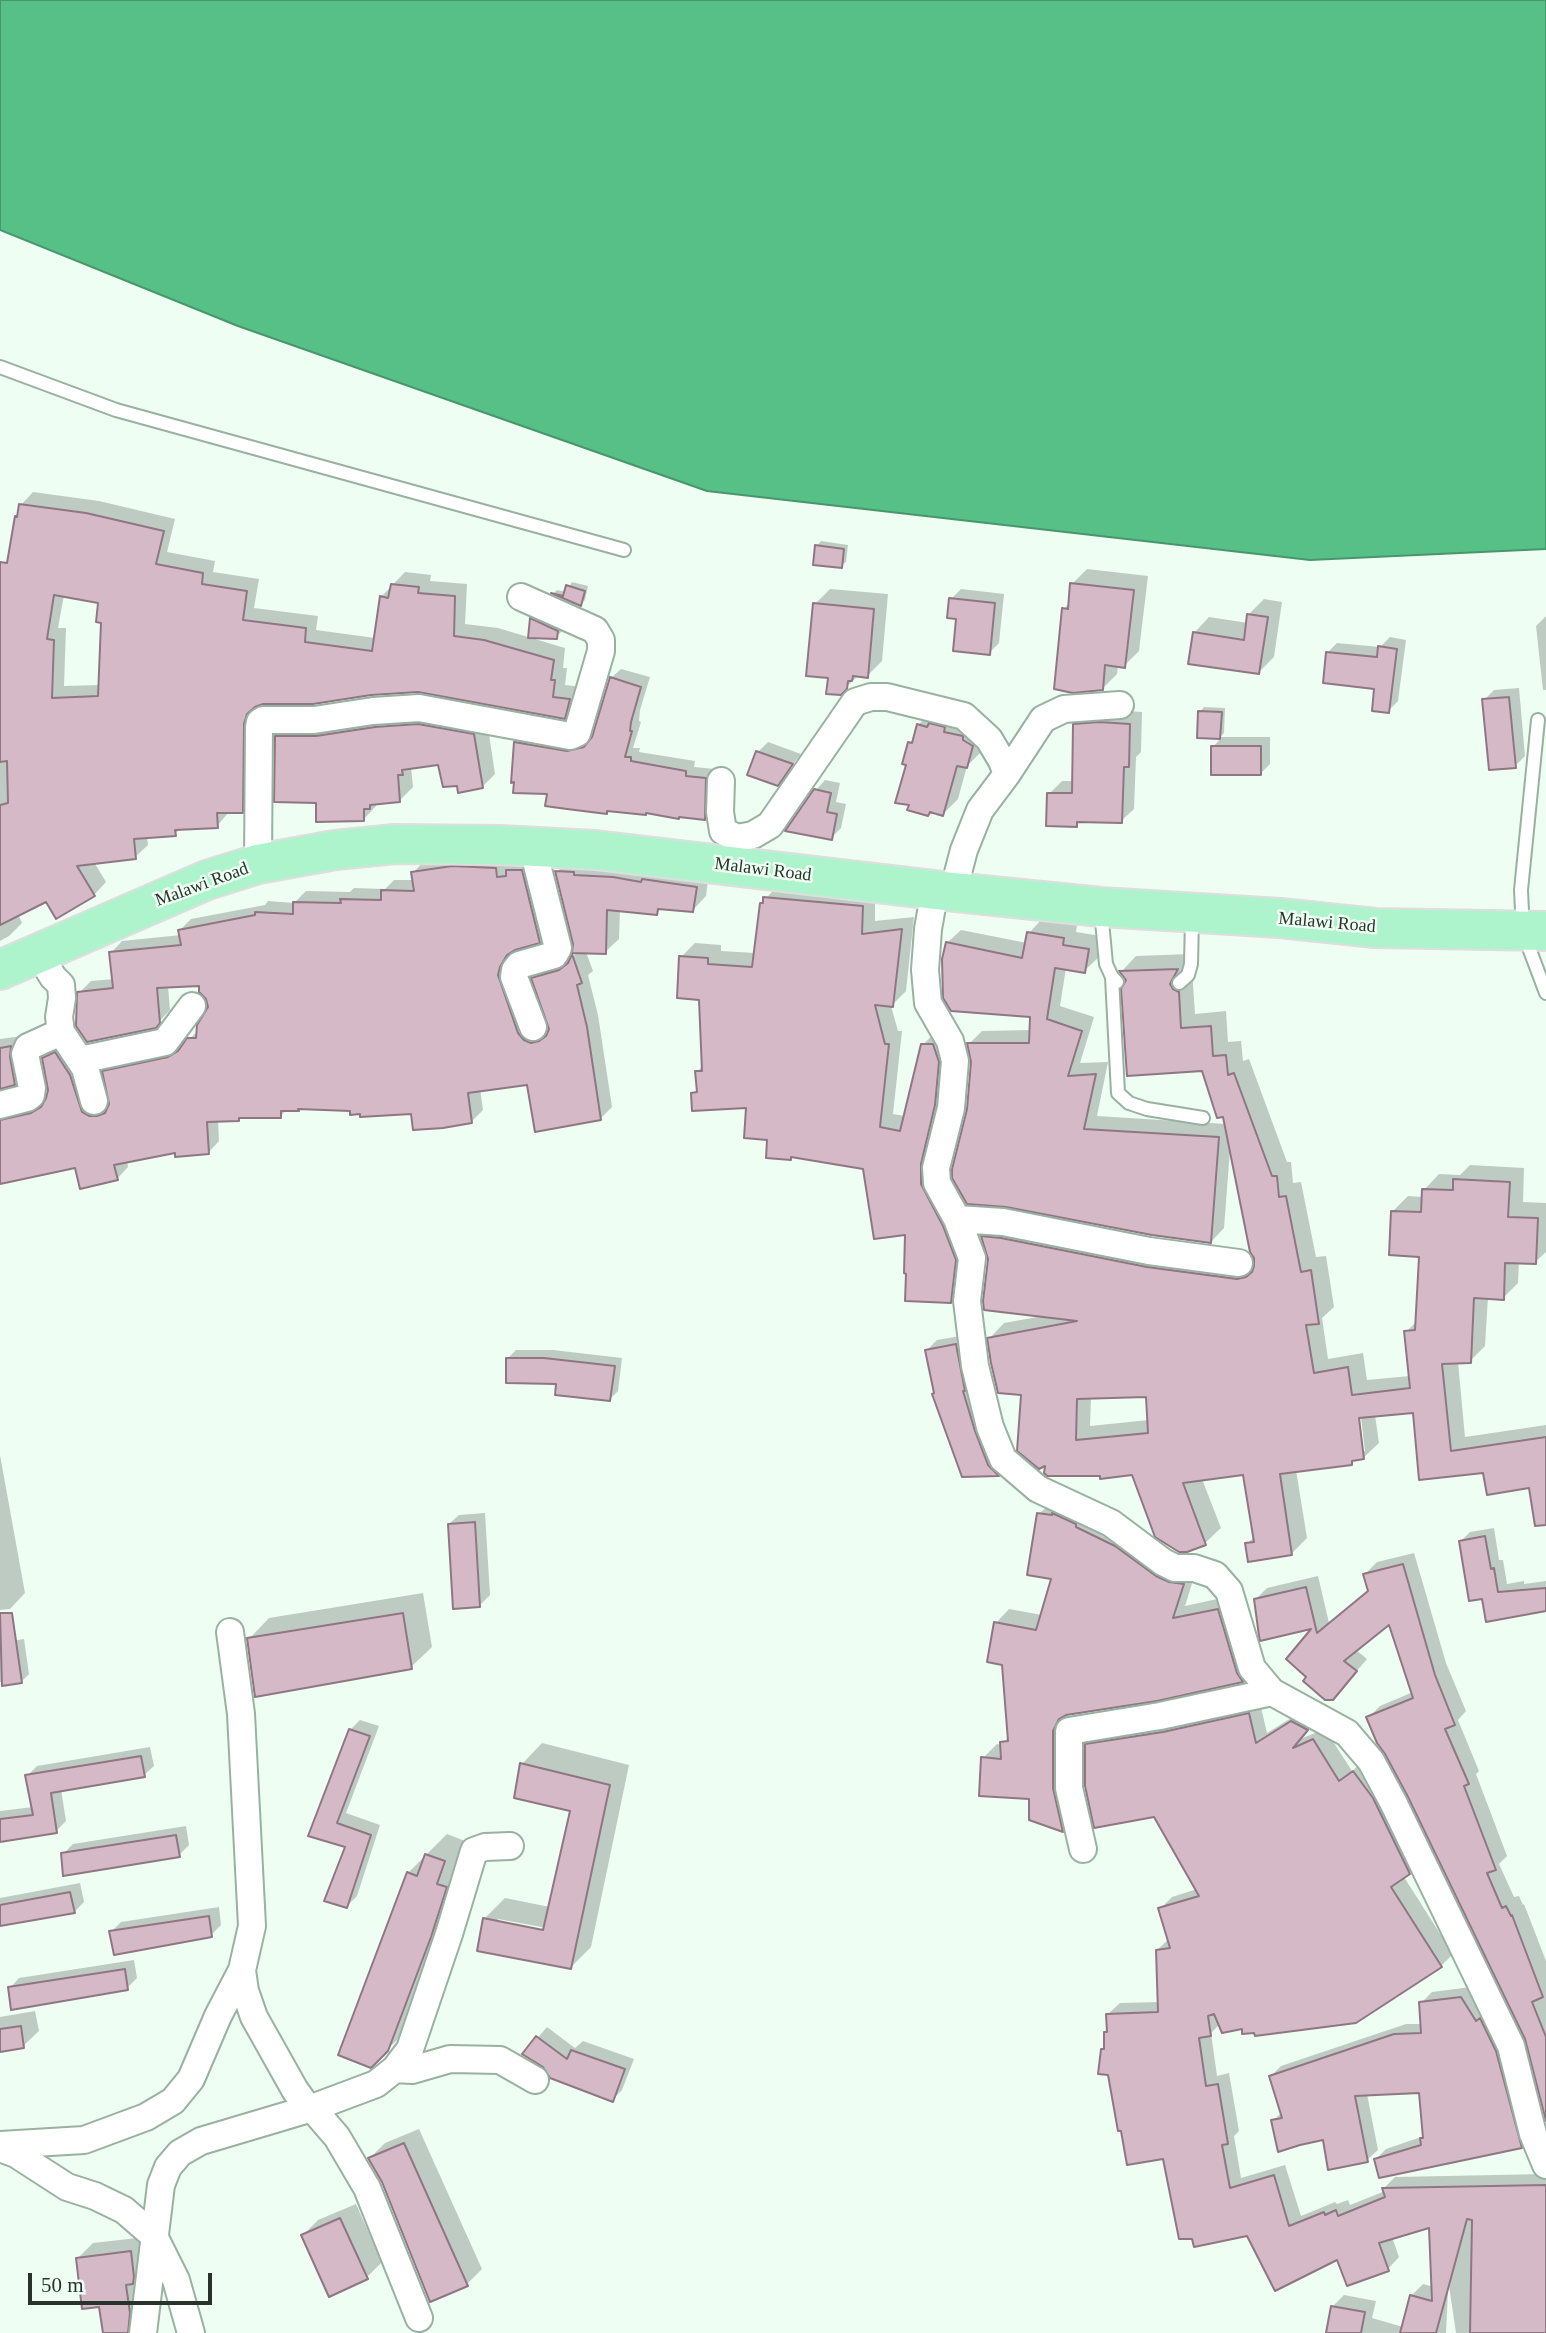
<!DOCTYPE html>
<style>
body{margin:0}
#map{position:relative;width:1546px;height:2333px;overflow:hidden;background:#eefef3;font-family:"Times New Roman",serif}
canvas{display:block}
.scale{position:absolute;left:28px;top:2273px;width:184px;height:32px;box-sizing:border-box;border:4px solid #28332c;border-top:0;padding-left:9px;font-size:21px;line-height:24px;white-space:nowrap;color:#28332c;-webkit-text-stroke:5px #eefef3;paint-order:stroke}
</style>
<div id="map">
<canvas width="1546" height="2333"></canvas>
<div class="scale">50 m</div>
</div>
<script>
const c = document.querySelector('canvas').getContext('2d');
c.lineJoin = 'round';
function paint(path, color) {
  c.fillStyle = color;
  c.fill(path, 'evenodd');
}
function poly(rows) {
  const path = new Path2D();
  for (const r of rows) {
    path.moveTo(r[0], r[1]);
    for (let i = 2; i < r.length; i += 2) path.lineTo(r[i], r[i + 1]);
  }
  return path;
}
function stroke(path, color, width, dash) {
  c.strokeStyle = color;
  c.lineWidth = width;
  c.lineCap = dash ? 'butt' : 'round';
  c.setLineDash(dash || []);
  c.stroke(path);
}
function drawText(font, color, halo, rows, align = 'center') {
  c.font = font + ' "Times New Roman",serif';
  c.lineWidth = 5;
  c.setLineDash([]);
  c.textBaseline = 'middle';
  c.strokeStyle = halo;
  c.fillStyle = color;
  for (const [text, x, y, turn = 0] of rows) {
    c.save();
    c.translate(x, y);
    c.rotate((+turn || 0) * Math.PI / 180);
    c.textAlign = isNaN(turn) ? turn : align;
    if (halo) c.strokeText(text, 0, 0);
    c.fillText(text, 0, 0);
    c.restore();
  }
}
const water = poly([
 [0,0,1546,0,1546,549,1310,560,707,491,238,326,0,230,0,0]
]);
const shadow = poly([
 [33,492,99,501,175,519,167,552,215,561,213,572,259,579,254,608,318,616,316,630,375,638,381,597,405,572,431,575,430,581,467,584,465,624,498,628,565,648,563,668,567,668,565,685,582,687,577,705,564,717,418,691,257,704,254,799,242,812,229,812,217,826,181,828,175,834,147,836,148,845,135,857,94,862,106,882,94,895,47,900,18,914,22,923,9,936,0,941,0,621,17,517,19,514,21,505],
 [64,595,100,602,103,621,101,685,64,686,66,628,58,628],
 [821,541,848,545,846,562,841,566,817,546],
 [1087,569,1148,576,1139,651,1124,666,1118,665,1117,674,1102,689,1064,609,1070,602,1072,584],
 [572,582,588,586,585,600,580,604,554,593,557,590,566,592],
 [830,589,888,594,882,661,867,676,859,675,840,693,815,604],
 [961,589,1004,594,999,643,989,653,958,618,951,599],
 [1264,599,1282,602,1274,657,1258,673,1194,633,1209,617,1248,623,1249,614],
 [541,609,566,627,556,637,532,619],
 [1546,616,1546,690,1543,690,1536,626],
 [1390,637,1406,640,1398,701,1388,711,1376,688,1327,653,1337,643,1380,647],
 [621,669,650,677,640,710,639,721,641,722,633,748,640,748,639,752,695,761,694,767,715,769,714,808,705,818,647,812,608,810,606,812,549,792,515,742,525,733,579,743,592,739,611,678],
 [1519,688,1525,756,1515,766,1484,700,1494,690],
 [1204,707,1225,708,1224,733,1220,737,1270,737,1270,764,1260,774,1213,747,1221,738,1199,736,1200,712],
 [934,710,959,713,982,751,967,766,958,799,943,814,931,811,928,814,908,764,910,743,915,739,918,725],
 [1113,710,1142,712,1141,752,1136,757,1134,809,1121,821,1081,820,1076,825,1049,794,1062,781,1074,781,1074,725,1087,712],
 [389,714,487,721,495,774,482,787,440,763,411,767,413,787,399,801,376,803,376,806,363,820,318,802,276,736,290,723],
 [768,742,801,754,777,784,758,752],
 [825,780,840,783,836,802,846,804,841,828,831,838,815,791],
 [507,858,508,866,513,866,520,859,533,859,551,930,539,941,514,948,509,963,543,1032,550,1029,533,978,545,967,571,959,577,952,557,872,570,858,709,873,706,896,693,910,662,907,657,913,620,910,619,939,605,952,586,952,593,971,588,975,598,1015,612,1107,600,1119,528,1083,480,1089,483,1110,472,1121,413,1112,361,1112,351,1109,300,1108,298,1109,287,1109,281,1116,241,1116,238,1119,218,1120,219,1141,208,1153,177,1151,127,1161,128,1167,117,1179,76,1166,0,1182,0,1104,17,1110,47,1101,49,1090,44,1059,55,1047,103,1106,111,1105,104,1072,116,1061,182,1046,199,1030,209,1008,201,985,168,986,170,1010,155,1026,79,993,91,981,114,979,111,953,122,941,181,935,180,930,191,919,265,905,268,901,294,903,306,891,350,892,354,888,385,889,394,880,414,880,413,873,424,861],
 [778,885,875,893,875,921,914,917,906,991,891,1006,898,1031,902,1031,893,1114,905,1116,923,1045,936,1031,947,1031,933,1150,956,1212,964,1288,951,1301,864,1168,793,1155,790,1158,769,1139,748,1106,693,1094,698,1089,697,1072,703,1065,701,998,681,957,695,943,721,945,721,951,755,953,761,904],
 [1042,919,1077,925,1076,932,1101,936,1098,958,1084,971,1066,968,1060,1006,1094,1017,1080,1063,1108,1062,1097,1116,1226,1124,1203,1069,1122,971,1136,956,1191,954,1195,1014,1226,1011,1228,1042,1241,1041,1243,1061,1249,1059,1287,1162,1291,1162,1293,1183,1301,1182,1316,1257,1326,1256,1334,1307,1322,1318,1328,1359,1363,1353,1367,1380,1410,1376,1406,1332,1418,1320,1421,1255,1392,1212,1408,1196,1423,1197,1424,1190,1439,1174,1460,1175,1470,1165,1524,1168,1523,1202,1546,1203,1546,1252,1535,1262,1519,1261,1518,1283,1503,1298,1488,1297,1485,1346,1470,1361,1458,1362,1465,1437,1546,1425,1546,1487,1530,1486,1485,1471,1421,1478,1415,1411,1375,1415,1379,1443,1363,1458,1356,1459,1351,1463,1296,1470,1307,1538,1292,1553,1247,1544,1254,1537,1244,1473,1202,1479,1221,1528,1205,1543,1187,1550,1133,1473,1101,1474,1047,1463,1023,1393,989,1339,1004,1323,1043,1316,989,1259,983,1237,997,1222,1163,1252,1256,1264,1230,1150,1224,1228,1211,1242,968,1110,972,1062,969,1044,982,1031,1032,1030,1032,1015,947,943,961,930,1027,943,1029,933],
 [1148,1396,1149,1420,1090,1426,1091,1397],
 [1360,1409,1365,1451,1361,1451,1356,1410],
 [22,1036,20,1045,26,1072,14,1083,0,1087,0,1039],
 [966,1335,1008,1465,998,1475,963,1475,936,1392,927,1350,937,1340],
 [516,1350,553,1350,622,1358,618,1391,610,1399,558,1382,508,1358],
 [0,1455,25,1593,10,1609,0,1610],
 [1053,1501,1196,1571,1185,1606,1231,1596,1256,1667,1242,1680,1157,1699,1067,1714,1066,1773,1076,1817,1062,1830,1031,1797,983,1758,997,1744,1002,1745,1010,1735,1004,1664,996,1623,1009,1609,1042,1615,1053,1577,1039,1514],
 [485,1513,490,1595,480,1605,449,1524,459,1515],
 [1494,1528,1499,1560,1503,1560,1507,1584,1524,1581,1524,1584,1546,1581,1546,1612,1534,1614,1534,1611,1484,1597,1461,1541,1470,1532],
 [1414,1553,1446,1663,1466,1711,1458,1720,1479,1771,1476,1774,1507,1856,1499,1864,1514,1897,1519,1896,1523,1905,1524,1904,1546,1961,1546,2114,1527,2039,1409,1794,1368,1718,1380,1706,1413,1692,1390,1622,1356,1650,1367,1659,1344,1686,1309,1676,1288,1659,1316,1626,1262,1639,1255,1600,1267,1588,1318,1576,1329,1623,1369,1590,1365,1574,1377,1562],
 [423,1593,432,1647,411,1667,249,1639,269,1618],
 [24,1639,29,1674,21,1682,0,1682,0,1648,6,1642],
 [1260,1703,1267,1733,1304,1710,1318,1718,1300,1739,1325,1729,1352,1771,1365,1760,1421,1861,1404,1877,1453,1954,1441,1966,1256,2031,1220,2024,1211,2033,1217,2076,1229,2073,1239,2131,1234,2136,1241,2178,1285,2165,1301,2216,1335,2202,1337,2204,1348,2200,1350,2205,1385,2191,1384,2188,1395,2177,1546,2174,1546,2333,1456,2333,1449,2286,1436,2287,1448,2291,1446,2333,1327,2333,1332,2307,1344,2295,1376,2301,1372,2318,1403,2327,1412,2295,1423,2284,1434,2287,1431,2226,1392,2237,1399,2257,1388,2269,1248,2234,1164,2157,1103,2050,1106,2046,1106,2033,1109,2030,1108,2014,1120,2003,1159,2002,1157,1950,1169,1939,1160,1909,1172,1897,1197,1889,1155,1815,1087,1745,1098,1733],
 [360,1720,379,1726,346,1813,380,1825,357,1896,347,1906,347,1846,310,1835,350,1730],
 [542,1743,629,1765,591,1947,571,1967,484,1919,505,1898,550,1907,573,1809,522,1764],
 [498,1919,552,1929,552,1933,498,1923],
 [150,1747,154,1766,144,1775,61,1789,66,1821,56,1831,0,1840,0,1811,33,1807,27,1776,37,1766],
 [186,1826,189,1845,179,1855,63,1854,73,1844],
 [447,1834,465,1841,456,1863,466,1867,408,2029,387,2050,408,1873],
 [80,1883,84,1902,74,1912,0,1924,0,1898],
 [219,1907,221,1925,211,1935,111,1932,121,1922],
 [134,1960,137,1978,127,1988,10,1988,19,1978],
 [1471,1987,1487,2011,1532,2136,1521,2147,1376,2159,1386,2149,1424,2136,1420,2091,1367,2094,1378,2150,1367,2160,1324,2138,1273,2121,1282,2112,1271,2076,1281,2066,1406,2024,1422,2024,1421,2003,1432,1992],
 [35,2011,39,2031,23,2046,0,2050,0,2017],
 [547,2027,575,2048,583,2041,634,2059,622,2090,612,2100,524,2054],
 [419,2129,482,2269,467,2284,431,2300,383,2181,370,2158,385,2143],
 [356,2204,382,2262,367,2277,330,2294,303,2235,318,2220],
 [146,2237,142,2317,127,2332,104,2333,101,2305,78,2258,93,2243]
]);
const building = poly([
 [19,504,86,513,164,531,156,564,203,573,202,584,247,591,243,620,306,628,305,642,372,651,380,596,388,598,391,584,419,587,418,593,455,596,454,636,484,640,554,660,551,680,555,680,553,697,570,699,565,719,418,692,371,695,313,704,263,704,255,707,247,714,244,724,243,813,217,813,218,828,175,830,176,836,134,839,136,859,77,866,95,896,56,919,46,902,0,925,0,805,8,803,7,761,0,762,0,562,7,563,15,516,17,517,19,504],
 [54,595,98,603,96,622,101,623,98,696,52,698,54,640,47,639,54,595],
 [815,545,844,549,842,568,813,565,815,545],
 [1070,583,1134,590,1125,668,1105,665,1103,690,1073,693,1054,689,1062,608,1068,609,1070,583],
 [566,585,585,591,581,606,551,593,563,596,566,585],
 [949,598,995,603,990,655,953,651,956,619,947,618,949,598],
 [813,603,874,609,868,678,853,676,852,681,848,681,847,689,841,695,826,694,828,678,806,676,813,603],
 [1247,614,1268,617,1259,674,1188,664,1193,632,1244,640,1247,614],
 [530,618,558,631,557,639,528,638,530,618],
 [1378,646,1397,649,1389,713,1372,711,1374,689,1323,683,1326,652,1377,657,1378,646],
 [610,677,641,687,631,722,630,731,632,731,625,757,631,757,631,761,686,771,686,776,706,778,705,820,679,817,679,819,646,813,646,815,607,811,607,814,567,809,545,806,547,794,513,793,514,782,511,783,514,742,567,751,584,747,592,737,610,677],
 [1509,697,1516,768,1489,770,1482,699,1509,697],
 [1198,711,1222,712,1220,739,1197,738,1198,711],
 [1099,722,1130,724,1129,767,1124,767,1122,823,1077,822,1077,827,1046,826,1047,793,1072,793,1073,724,1099,722],
 [929,723,945,727,944,732,963,736,963,740,973,746,967,768,957,766,943,816,930,812,928,816,907,810,909,805,895,803,906,765,902,764,908,742,912,743,917,724,927,727,929,723],
 [418,724,474,734,483,788,458,793,457,786,443,787,438,765,402,770,403,775,398,775,400,802,370,805,370,809,364,809,364,821,316,822,316,803,274,802,275,736,316,736,375,727,418,724],
 [1211,746,1261,746,1261,775,1211,775,1211,746],
 [756,751,793,764,778,786,747,775,756,751],
 [814,789,831,793,827,812,837,814,832,840,785,831,814,789],
 [452,866,496,868,497,877,506,876,506,870,522,870,540,943,515,950,507,955,500,967,498,975,518,1033,524,1040,531,1043,539,1041,546,1036,549,1029,531,978,559,970,568,963,572,954,582,983,577,985,587,1027,601,1120,535,1132,527,1085,468,1093,472,1123,443,1128,413,1130,411,1114,360,1117,360,1114,350,1115,350,1111,298,1109,299,1111,281,1111,281,1118,239,1118,239,1121,207,1122,209,1154,175,1157,175,1153,114,1165,118,1180,80,1189,75,1168,0,1184,0,1120,31,1113,41,1107,46,1098,48,1090,42,1058,55,1052,70,1075,82,1112,89,1116,97,1116,105,1113,109,1104,102,1071,168,1057,178,1051,187,1038,196,1038,197,1025,208,1007,206,999,199,992,199,986,157,988,160,1023,156,1028,87,1042,76,1026,77,992,113,988,109,952,181,945,178,930,255,915,255,912,293,914,293,902,341,903,340,899,381,900,381,890,414,891,411,872,452,866],
 [555,871,574,872,574,875,613,877,641,882,642,879,697,887,693,912,658,909,657,915,607,910,606,954,572,953,573,944,555,871],
 [763,897,863,906,862,934,902,929,893,1007,875,1005,885,1044,889,1044,880,1127,900,1131,921,1044,933,1044,939,1062,935,1105,921,1164,921,1184,943,1226,956,1260,951,1303,905,1301,906,1274,904,1273,905,1235,874,1239,863,1169,791,1157,791,1160,766,1158,767,1140,744,1138,746,1108,692,1111,691,1093,697,1092,695,1071,702,1071,699,1000,677,998,679,956,708,958,708,964,752,967,760,903,763,903,763,897],
 [1027,932,1064,938,1063,945,1089,949,1085,973,1055,968,1047,1019,1082,1031,1068,1076,1096,1074,1084,1129,1219,1137,1211,1243,1152,1235,1006,1207,967,1204,952,1178,952,1169,967,1109,971,1062,967,1043,1029,1043,1030,1017,951,1011,943,998,942,959,946,942,1022,958,1027,932],
 [1178,969,1170,984,1173,989,1179,992,1181,1028,1211,1026,1213,1056,1226,1055,1228,1075,1234,1073,1272,1176,1277,1176,1279,1197,1286,1196,1301,1272,1311,1270,1319,1324,1306,1325,1314,1373,1348,1367,1352,1395,1410,1388,1404,1331,1415,1330,1419,1257,1389,1255,1391,1211,1421,1212,1422,1189,1453,1190,1453,1179,1510,1182,1508,1217,1538,1218,1536,1264,1505,1263,1504,1300,1474,1298,1471,1363,1442,1364,1451,1451,1546,1437,1546,1525,1535,1526,1529,1488,1487,1495,1483,1473,1419,1480,1413,1413,1359,1418,1364,1459,1352,1461,1352,1465,1280,1474,1292,1555,1248,1562,1245,1543,1254,1542,1243,1475,1183,1483,1206,1545,1187,1552,1179,1552,1155,1537,1132,1475,1100,1479,1100,1476,1047,1476,1044,1473,1045,1466,1039,1469,1017,1451,1021,1395,998,1393,991,1363,987,1338,1077,1321,984,1310,983,1301,988,1259,981,1236,1001,1238,1147,1267,1237,1279,1246,1277,1252,1272,1254,1266,1254,1258,1250,1252,1223,1117,1217,1118,1202,1071,1127,1076,1121,989,1126,980,1119,971,1178,969],
 [1146,1397,1148,1433,1076,1440,1077,1399,1146,1397],
 [11,1046,10,1057,15,1085,0,1089,0,1048,11,1046],
 [956,1344,965,1391,963,1391,975,1431,988,1465,999,1476,962,1477,932,1394,934,1393,925,1350,956,1344],
 [506,1358,544,1358,615,1366,610,1401,555,1395,556,1384,506,1383,506,1358],
 [1037,1513,1052,1515,1052,1513,1076,1524,1076,1527,1115,1546,1156,1576,1169,1582,1184,1584,1173,1618,1218,1609,1237,1673,1243,1682,1157,1701,1066,1715,1059,1719,1053,1731,1053,1788,1063,1832,1029,1820,1029,1799,979,1796,981,1757,1001,1759,1000,1742,1008,1741,1002,1665,987,1662,994,1622,1036,1630,1051,1579,1027,1575,1037,1513],
 [475,1522,480,1607,453,1609,448,1524,475,1522],
 [1485,1536,1491,1569,1494,1568,1498,1592,1546,1588,1546,1611,1486,1622,1482,1599,1469,1601,1459,1541,1485,1536],
 [1403,1564,1435,1675,1455,1725,1445,1729,1469,1784,1464,1786,1496,1870,1487,1873,1502,1908,1506,1906,1511,1916,1512,1915,1543,1997,1532,2002,1546,2037,1546,2121,1525,2039,1407,1795,1385,1754,1377,1743,1366,1717,1413,1698,1389,1625,1344,1661,1357,1671,1333,1700,1325,1700,1303,1681,1306,1677,1286,1659,1311,1629,1260,1641,1259,1636,1254,1599,1306,1587,1317,1633,1368,1591,1363,1574,1403,1564],
 [0,1613,12,1613,22,1683,2,1686,0,1613],
 [403,1613,412,1669,255,1697,247,1638,403,1613],
 [1249,1713,1256,1743,1291,1721,1308,1730,1293,1748,1313,1739,1339,1781,1353,1771,1373,1798,1410,1874,1391,1887,1442,1967,1356,2023,1255,2036,1254,2033,1242,2034,1242,2029,1222,2033,1214,2014,1208,2016,1211,2036,1199,2038,1206,2086,1218,2084,1228,2144,1222,2145,1230,2188,1274,2175,1289,2226,1324,2212,1325,2215,1336,2210,1338,2216,1385,2197,1382,2188,1546,2185,1546,2333,1470,2333,1472,2220,1467,2219,1436,2333,1400,2333,1410,2295,1432,2301,1429,2228,1379,2243,1389,2271,1347,2286,1337,2260,1275,2291,1247,2236,1194,2247,1192,2239,1179,2239,1163,2159,1127,2165,1121,2131,1118,2131,1108,2075,1098,2074,1101,2049,1104,2049,1104,2032,1107,2032,1106,2014,1158,2012,1156,1950,1170,1948,1158,1908,1199,1896,1154,1817,1094,1828,1085,1786,1085,1744,1163,1732,1249,1713],
 [349,1729,370,1736,337,1823,371,1835,347,1908,324,1901,345,1847,308,1836,349,1729],
 [141,1756,145,1777,51,1793,57,1833,0,1842,0,1819,33,1815,25,1775,141,1756],
 [520,1763,610,1785,571,1969,477,1951,483,1918,543,1930,570,1811,514,1798,520,1763],
 [176,1835,180,1857,63,1876,61,1853,176,1835],
 [425,1854,445,1861,437,1884,447,1887,431,1937,388,2051,371,2068,338,2055,407,1872,417,1876,425,1854],
 [70,1892,75,1913,0,1926,0,1905,70,1892],
 [209,1916,212,1937,114,1955,109,1931,209,1916],
 [125,1969,128,1990,11,2010,8,1987,125,1969],
 [1461,1997,1476,2021,1480,2018,1496,2051,1522,2148,1379,2178,1374,2159,1421,2145,1420,2138,1423,2138,1419,2093,1355,2096,1368,2162,1328,2170,1323,2140,1300,2145,1278,2152,1271,2120,1282,2118,1269,2076,1394,2034,1421,2033,1419,2002,1461,1997],
 [21,2026,24,2048,0,2052,0,2029,21,2026],
 [536,2036,567,2059,571,2050,625,2069,613,2102,550,2078,543,2067,522,2054,536,2036],
 [404,2143,468,2286,430,2302,382,2182,368,2158,404,2143],
 [340,2218,368,2279,329,2297,301,2235,340,2218],
 [131,2251,134,2277,133,2284,126,2285,130,2313,128,2333,103,2333,99,2307,82,2309,76,2258,131,2251],
 [1331,2306,1365,2312,1361,2333,1326,2333,1331,2306]
]);
const lane = poly([
 [0,367,116,410,624,550],
 [1538,720,1521,890,1523,932,1546,993],
 [1101,910,1106,964,1112,977,1117,982],
 [1112,977,1118,1093,1129,1103,1147,1109,1203,1118],
 [1179,983,1188,975,1191,964,1192,918]
]);
const street = poly([
 [721,781,720,812,723,831,737,838,753,835,770,825,855,702,871,697,887,697,964,716,989,739,1002,761,1007,774],
 [258,864,259,727,260,722,263,720,314,720,373,711,419,708,570,736,577,733,601,651,601,640,595,630,521,597],
 [935,890,928,929,925,970,928,1003,950,1041,955,1061,951,1108,936,1168,937,1183,957,1219,972,1258,967,1301,975,1366,990,1427,1003,1459,1038,1489,1111,1523,1163,1562,1175,1568,1194,1568,1215,1575,1229,1591,1252,1668,1272,1692,1347,1733,1371,1761,1393,1802,1511,2046,1533,2134,1546,2165],
 [953,892,964,850,980,810,1007,774,1043,719,1064,709,1120,705],
 [38,953,53,977,61,985,62,998,59,1017,61,1032,85,1068,94,1101],
 [533,1027,514,977,515,970,519,965,554,955,558,948,537,865,536,847],
 [80,1060,165,1042,192,1006],
 [0,1105,27,1098,31,1095,32,1088,25,1054,28,1047,61,1032],
 [957,1219,1003,1222,1149,1251,1239,1263],
 [230,1632,241,1714,252,1926,242,1970,245,1991,254,2017,295,2090,305,2104,312,2108,337,2137,367,2188,419,2318],
 [1083,1849,1069,1788,1069,1731,1160,1716,1272,1692],
 [395,2069,412,2070,450,2059,500,2060,535,2080],
 [0,2145,84,2140,146,2117,173,2101,191,2079,218,2016,242,1970],
 [0,2148,16,2154,67,2187,95,2196,124,2210,154,2236,176,2280,191,2333],
 [143,2333,161,2185,168,2167,180,2153,201,2141,312,2108,376,2084,395,2069,410,2049,449,1934,474,1851,485,1847,510,1846]
]);
const primary = poly([
 [0,970,207,880,258,864,335,850,395,844,499,845,595,850,935,890,1101,907,1280,918,1375,928,1546,931]
]);
const streetNames = [
 ["Malawi Road",763,870,7],
 ["Malawi Road",202,885,-20],
 ["Malawi Road",1327,923,5]
];
paint(water, '#56c087');
stroke(water, '#48966c', 2);
paint(shadow, '#0003');
paint(building, '#d5b9c7');
stroke(building, '#8f7683', 2);
stroke(lane, '#98b1a1', 16);
stroke(street, '#98b1a1', 30);
stroke(primary, '#dddedd', 42);
stroke(lane, '#fff', 12);
stroke(street, '#fff', 26);
stroke(primary, '#adf4cd', 38);
drawText('18px', '#28332c', '#eefef3', streetNames);
</script>
